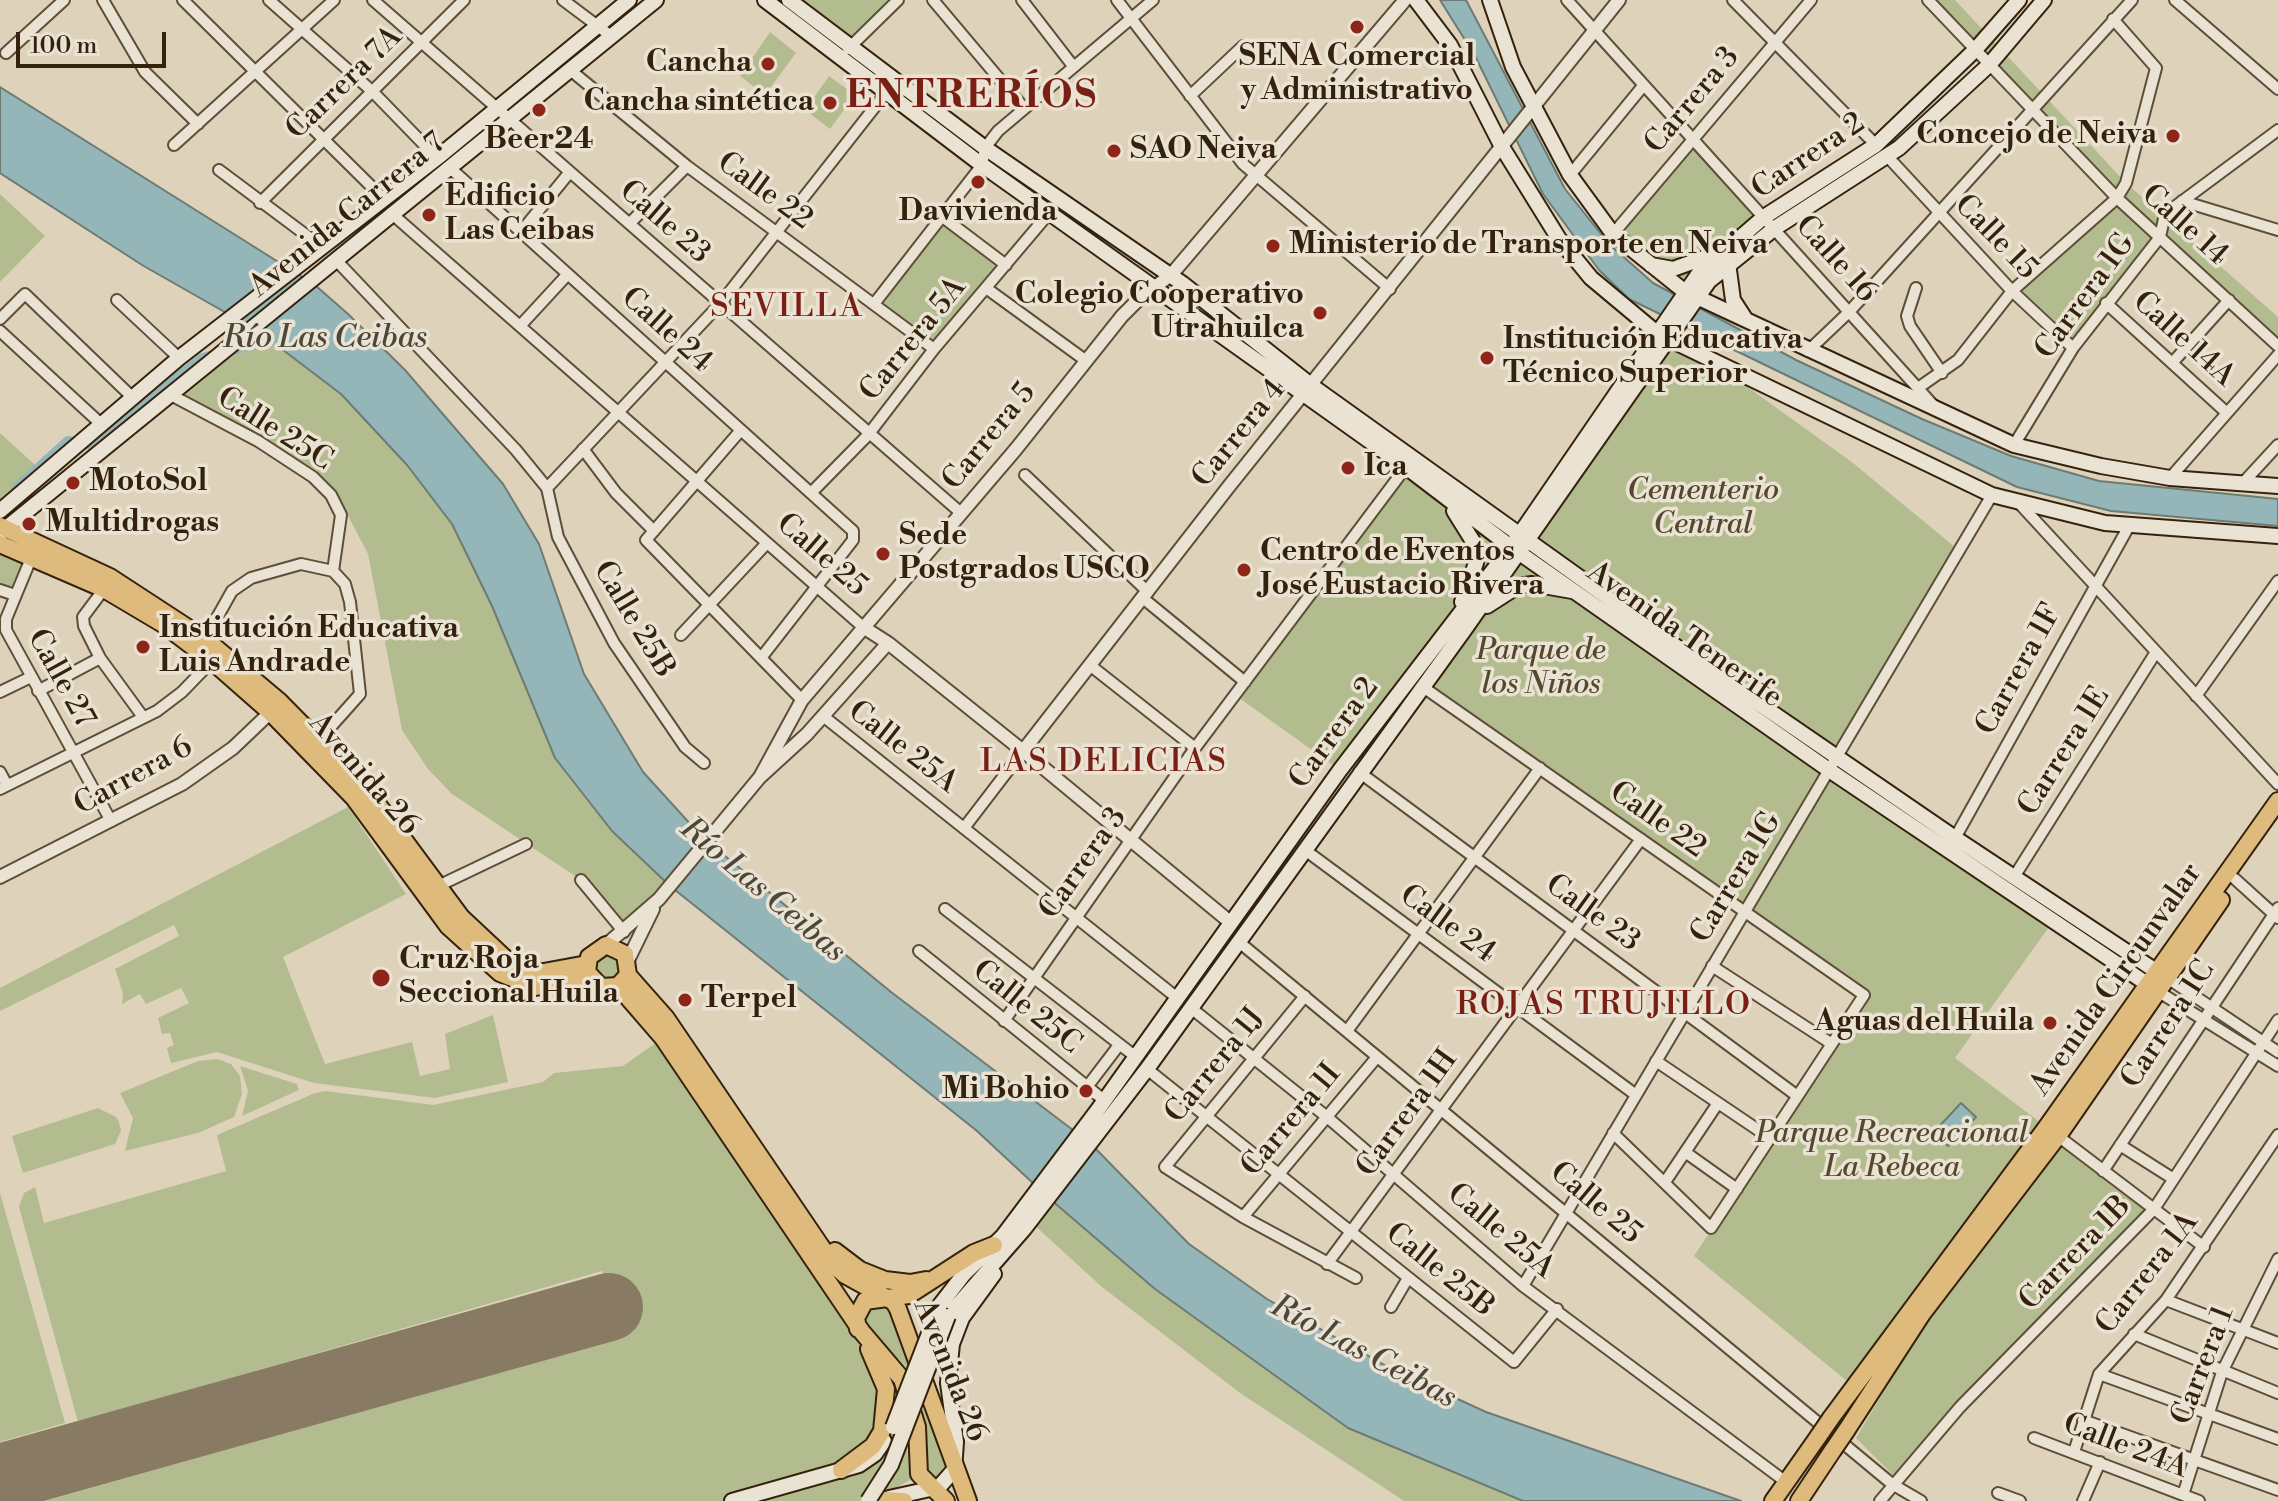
<!DOCTYPE html>
<meta charset="utf-8">
<style>
body{margin:0}
#map{position:relative;width:2278px;height:1501px;overflow:hidden;background:#ded3ba;font-family:"Libre Bodoni",serif}
canvas{display:block}
.scale{position:absolute;left:16px;top:32px;width:150px;height:36px;box-sizing:border-box;border:4px solid #34220d;border-top:0;padding-left:10px;font-size:24px;line-height:28px;white-space:nowrap;color:#34220d;-webkit-text-stroke:6px #eae2d2;paint-order:stroke}
</style>
<div id="map">
<canvas width="2278" height="1501"></canvas>
<div class="scale">100 m</div>
</div>
<script>
const c = document.querySelector('canvas').getContext('2d');
c.lineJoin = 'round';
function paint(path, color) {
  c.fillStyle = color;
  c.fill(path, 'evenodd');
}
function poly(rows) {
  const path = new Path2D();
  for (const r of rows) {
    if (r.length === 3) {
      path.moveTo(r[0] + r[2], r[1]);
      path.arc(r[0], r[1], r[2], 0, 2 * Math.PI);
      continue;
    }
    path.moveTo(r[0], r[1]);
    for (let i = 2; i < r.length; i += 2) path.lineTo(r[i], r[i + 1]);
  }
  return path;
}
function stroke(path, color, width, dash) {
  c.strokeStyle = color;
  c.lineWidth = width;
  c.lineCap = dash ? 'butt' : 'round';
  c.setLineDash(dash || []);
  c.stroke(path);
}
function drawText(font, color, halo, rows, align = 'center') {
  c.font = font + ' "Libre Bodoni",serif';
  c.lineWidth = 7;
  c.setLineDash([]);
  c.textBaseline = 'middle';
  c.strokeStyle = halo;
  c.fillStyle = color;
  for (const [text, x, y, turn = 0] of rows) {
    c.save();
    c.translate(x, y);
    c.rotate((+turn || 0) * Math.PI / 180);
    c.textAlign = isNaN(turn) ? turn : align;
    if (halo) c.strokeText(text, 0, 0);
    c.fillText(text, 0, 0);
    c.restore();
  }
}
const green = poly([
 [789,0,898,0,850,46],
 [1928,0,1955,0,2126,183,2278,317,2278,346,2161,237,2073,348,2012,291,2117,198],
 [770,32,796,53,765,95,740,76],
 [829,76,855,95,830,129,805,110],
 [1692,142,1764,217,1686,284,1619,229],
 [0,194,45,236,0,282],
 [940,215,1006,265,934,349,874,304],
 [258,331,341,394,407,465,452,524,492,606,529,698,619,838,670,886,624,932,581,880,452,794,428,769,402,730,368,554,343,506,326,483,263,437,184,395],
 [1669,339,1731,375,1853,463,1956,548,1838,757,1528,540],
 [0,433,44,473,0,511],
 [1406,467,1511,547,1340,770,1235,695],
 [0,544,32,556,15,595,0,590],
 [1519,552,2054,920,1955,1058,2045,1126,1853,1386,1694,1256,1868,992,1423,687],
 [348,807,406,894,283,957,325,1064,412,1042,420,1076,450,1069,445,1034,493,1015,508,1082,435,1098,314,1083,217,1052,171,1063,167,1048,174,1045,170,1033,162,1034,158,1018,189,1003,181,988,146,1004,140,994,122,1004,123,993,115,969,179,936,174,925,0,1011,0,988],
 [608,967,13],
 [657,1042,875,1359,882,1376,880,1452,890,1434,896,1387,904,1410,910,1480,873,1501,45,1501,620,1338,602,1271,78,1422,19,1207,24,1193,35,1187,44,1223,226,1171,217,1135,315,1093,326,1091,433,1105,543,1082,554,1073,623,1066],
 [217,1059,231,1064,240,1076,242,1094,234,1117,198,1133,125,1151,133,1118,120,1093,198,1061],
 [240,1066,297,1084,299,1090,242,1116,248,1091],
 [98,1108,116,1117,119,1122,121,1131,115,1144,23,1173,12,1136],
 [2062,1144,2151,1208,1894,1476,1856,1438,1925,1322],
 [0,1193,65,1423,0,1442],
 [1050,1199,1155,1289,1348,1428,1523,1501,1404,1501,1240,1393,1102,1287,1032,1223],
 [875,1304,889,1306,948,1460,939,1478,934,1478,927,1471,924,1424,912,1380,905,1366,864,1323,865,1312]
]);
const water = poly([
 [1440,0,1466,0,1565,189,1609,244,1653,283,1796,360,1922,419,2011,456,2099,481,2278,499,2278,526,2111,511,2017,487,1629,299,1599,270,1543,194,1475,56,1440,0],
 [0,87,315,285,348,314,405,370,503,484,539,544,584,674,643,772,703,838,891,992,1090,1143,1189,1244,1267,1299,1390,1368,1486,1412,1741,1501,1523,1501,1348,1428,1155,1289,1050,1199,977,1131,670,886,612,831,555,758,492,606,452,524,407,465,341,394,258,331,142,265,0,173,0,87],
 [1961,1103,1976,1117,1948,1146,1934,1132,1961,1103]
]);
const canal = poly([
 [16,488,68,441,93,445,202,358,284,337]
]);
const runway = poly([
 [0,1478,609,1307]
]);
const minor = poly([
 [103,0,145,72,198,124],
 [183,0,384,199],
 [269,0,373,92,437,158],
 [373,0,961,513],
 [563,0,611,36],
 [933,0,1023,107],
 [1022,0,1073,66],
 [1117,0,1243,164,1390,289],
 [1567,0,1933,405],
 [1733,0,1876,145],
 [1928,0,2117,198,2278,346],
 [2175,0,2278,89],
 [848,49,898,0],
 [6,53,64,0],
 [569,69,687,166,934,349],
 [1190,96,1243,46],
 [174,145,334,0],
 [1888,157,2012,291,2073,348],
 [449,167,853,531,853,540,761,658],
 [219,170,322,247],
 [1570,175,1643,86],
 [2182,201,2278,230],
 [260,203,464,0],
 [391,213,863,627],
 [940,215,1006,265],
 [630,223,687,166],
 [521,232,569,173],
 [1613,234,1811,0],
 [335,259,516,450,547,488,558,537,614,643,685,747,704,763],
 [986,288,1085,360],
 [1916,288,1907,316,1910,326,1942,373],
 [117,300,179,358],
 [2106,303,2227,413],
 [874,304,982,165,985,148,998,131,1153,0],
 [0,319,25,294,132,397],
 [520,326,567,275],
 [0,331,101,424],
 [1808,351,1849,312,2132,0],
 [2173,362,2229,300],
 [1918,388,1958,360,2012,291,2117,198,2126,183,2156,68,2113,19],
 [171,395,258,441,313,477,331,495,341,515,333,571],
 [741,430,646,540,802,700],
 [2014,445,2073,348,2160,237,2165,214,2278,130],
 [583,449,616,493,654,531],
 [1025,475,1148,592],
 [2170,478,2278,355],
 [2242,484,2278,445],
 [547,488,720,304,885,94],
 [811,493,868,435,934,349,1050,212],
 [2019,503,2278,784],
 [32,556,6,619,6,630,111,821],
 [104,589,83,617,84,626,100,658,143,717],
 [0,590,15,595],
 [1144,599,1245,682],
 [681,635,767,543],
 [205,639,232,591,251,578,301,564,333,571,345,584,350,602,360,694,319,740],
 [1091,666,1195,748],
 [1423,687,1864,995,1711,1228,1613,1133],
 [38,691,100,658],
 [0,692,31,677],
 [2196,696,2278,581],
 [823,716,1176,997],
 [0,772,7,785],
 [1359,772,1796,1095],
 [0,789,157,711,182,692,212,661],
 [964,828,1023,751],
 [1955,838,2129,526],
 [1305,850,1636,1095],
 [2014,877,2156,652],
 [2235,879,2278,918],
 [581,880,624,932],
 [436,887,526,844],
 [945,909,1136,1057],
 [1239,942,1892,1484,1921,1501],
 [919,951,1105,1101],
 [1712,966,1832,1044],
 [2169,979,2278,1052],
 [2159,992,2278,1066],
 [1305,996,1165,1167,1243,1217,1356,1278],
 [1191,1008,1327,1117,1523,1286,1786,1482],
 [1004,1021,1195,748,1406,467],
 [1347,1031,1540,768],
 [1656,1061,1770,1138],
 [1147,1069,1514,1362,1557,1309],
 [1087,1087,1119,1045],
 [2058,1136,2204,1247],
 [2120,1145,2172,1178],
 [1685,1152,1737,1189],
 [2103,1171,2278,908],
 [1665,1182,1718,1103],
 [1243,1217,1377,1057],
 [1327,1264,1641,839],
 [1523,1286,1992,495],
 [2166,1300,2278,1343],
 [1391,1307,1408,1278],
 [2134,1334,2278,1393],
 [2099,1374,2278,1439],
 [2083,1420,2278,1490],
 [2034,1438,2199,1501],
 [2074,1452,2099,1374,2166,1300,2278,1135],
 [1998,1493,2020,1501],
 [2183,1495,2222,1372,2278,1259],
 [1880,1501,1960,1407,2154,1209,2278,1020],
 [2083,1501,2100,1462]
]);
const tertiary = poly([
 [863,627,888,643,1023,751,1230,922],
 [1023,751,1230,485,1619,0],
 [760,777,802,700,1016,449,1122,316,1141,297,1171,275,1405,0],
 [0,877,182,784,233,748,275,708],
 [606,945,659,899,760,777,807,734,888,643],
 [628,960,653,909]
]);
const secondary = poly([
 [765,0,982,165,1406,467,1511,547,1829,770,2156,990],
 [789,0,985,148,1183,284,1312,386,1688,655,1955,838,2165,977],
 [1416,0,1450,45,1502,147,1559,239,1591,278,1658,334,1992,495,2105,523,2278,536],
 [1490,0,1513,67,1570,175,1613,234,1684,291,2014,445,2101,466,2170,478,2278,486],
 [1728,263,1733,300,1746,320],
 [1651,265,1673,269,1712,255],
 [0,511,179,358,437,158,629,0],
 [1454,511,1474,543,1476,563,1462,602],
 [0,533,656,0],
 [1487,606,1518,586,1532,584,1572,591],
 [940,1305,964,1274,1003,1236,1097,1111,1340,770,1511,547,1699,273,1764,217,1876,145,1975,50,2019,0],
 [948,1316,1024,1229,1147,1069,1465,629,1709,281,1775,228,1899,148,1989,65,2044,0],
 [889,1498,939,1487,954,1470,956,1442,948,1383,952,1344,962,1318,994,1274],
 [732,1501,859,1465,875,1454,884,1441]
]);
const primary = poly([
 [0,526,110,577,205,639,280,702,367,790,461,917,508,961,538,973,587,964],
 [0,544,104,589,163,624,212,661,270,712,354,798,448,926,500,973,535,987,590,978],
 [628,975,618,986,601,987,587,972,589,957,606,945,625,954,628,975,666,1018,833,1264,845,1275,894,1302,898,1309,968,1501],
 [618,986,663,1038,862,1332,902,1379,917,1427,919,1474,946,1501],
 [835,1251,860,1270,885,1280,910,1283,926,1280],
 [858,1329,856,1318,865,1301,909,1295,974,1253,994,1245],
 [1831,1418,2046,1128,2278,801],
 [1846,1431,1922,1314,2058,1136,2221,900],
 [841,1470,873,1446,882,1431,886,1389,869,1349],
 [884,1500,904,1501],
 [1773,1501,1818,1437],
 [1799,1501,1833,1450]
]);
const secondaryBridge = poly([
 [893,1427,940,1305],
 [868,1501,891,1465,948,1316]
]);
const primaryBridge = poly([
 [1818,1437,1831,1418],
 [1833,1450,1846,1431]
]);
const markers = [
 [1357,27,8,"#8f2418"],
 [768,64,8,"#8f2418"],
 [830,103,8,"#8f2418"],
 [539,110,8,"#8f2418"],
 [2173,136,8,"#8f2418"],
 [1114,151,8,"#8f2418"],
 [978,182,8,"#8f2418"],
 [429,215,8,"#8f2418"],
 [1273,246,8,"#8f2418"],
 [1320,313,8,"#8f2418"],
 [1487,358,8,"#8f2418"],
 [1348,468,8,"#8f2418"],
 [73,483,8,"#8f2418"],
 [29,524,8,"#8f2418"],
 [883,554,8,"#8f2418"],
 [1244,570,8,"#8f2418"],
 [143,647,8,"#8f2418"],
 [381,978,10,"#8f2418"],
 [685,1000,8,"#8f2418"],
 [2050,1023,8,"#8f2418"],
 [1086,1091,8,"#8f2418"]
];
const poiNames = [
 ["SENA Comercial",1357,58,"center"],
 ["y Administrativo",1357,92,"center"],
 ["Cancha",752,64,"right"],
 ["Cancha sintética",814,103,"right"],
 ["Concejo de Neiva",2157,136,"right"],
 ["Beer24",539,141,"center"],
 ["SAO Neiva",1130,151],
 ["Edificio",445,198],
 ["Las Ceibas",445,232],
 ["Davivienda",978,213,"center"],
 ["Ministerio de Transporte en Neiva",1289,246],
 ["Colegio Cooperativo",1304,296,"right"],
 ["Utrahuilca",1304,330,"right"],
 ["Institución Educativa",1503,341],
 ["Técnico Superior",1503,375],
 ["Ica",1364,468],
 ["MotoSol",89,483],
 ["Multidrogas",45,524],
 ["Sede",899,537],
 ["Postgrados USCO",899,571],
 ["Centro de Eventos",1260,553],
 ["José Eustacio Rivera",1260,587],
 ["Institución Educativa",159,630],
 ["Luis Andrade",159,664],
 ["Cruz Roja",399,961],
 ["Seccional Huila",399,995],
 ["Terpel",701,1000],
 ["Aguas del Huila",2034,1023,"right"],
 ["Mi Bohio",1070,1091,"right"]
];
const streetNames = [
 ["Carrera 7A",345,84,-44],
 ["Carrera 3",1693,101,-50],
 ["Carrera 2",1809,157,-34],
 ["Calle 22",764,192,36],
 ["Avenida Carrera 7",348,216,-39],
 ["Calle 23",664,223,41],
 ["Calle 14",2184,226,42],
 ["Calle 15",1995,238,46],
 ["Calle 16",1835,260,48],
 ["Carrera 1G",2086,297,-54],
 ["Calle 24",666,331,42],
 ["Carrera 5A",914,340,-51],
 ["Calle 14A",2183,340,42],
 ["Calle 25C",274,430,32],
 ["Carrera 4",1240,434,-51],
 ["Carrera 5",990,437,-51],
 ["Calle 25",821,556,41],
 ["Calle 25B",633,620,59],
 ["Avenida Tenerife",1684,636,35],
 ["Carrera 1F",2020,670,-61],
 ["Calle 27",60,679,61],
 ["Carrera 2",1335,734,-54],
 ["Calle 25A",902,748,38],
 ["Carrera 1E",2065,752,-58],
 ["Avenida 26",363,775,49],
 ["Carrera 6",134,777,-29],
 ["Calle 22",1657,821,35],
 ["Carrera 3",1084,864,-55],
 ["Carrera 1G",1737,878,-59],
 ["Calle 23",1592,914,36],
 ["Calle 24",1447,925,36],
 ["Avenida Circunvalar",2117,980,-55],
 ["Calle 25C",1026,1008,39],
 ["Carrera 1C",2169,1025,-57],
 ["Carrera 1J",1216,1066,-51],
 ["Carrera 1H",1408,1114,-54],
 ["Carrera 1I",1292,1121,-50],
 ["Calle 25",1595,1204,40],
 ["Calle 25A",1500,1232,40],
 ["Carrera 1B",2076,1254,-46],
 ["Calle 25B",1439,1271,39],
 ["Carrera 1A",2148,1274,-52],
 ["Carrera 1",2204,1366,-69],
 ["Avenida 26",949,1371,68],
 ["Calle 24A",2125,1447,21]
];
const parkNames = [
 ["Cementerio",1703,492],
 ["Central",1703,526],
 ["Parque de",1541,652],
 ["los Niños",1541,686],
 ["Parque Recreacional",1892,1135],
 ["La Rebeca",1892,1169]
];
const neighbourhoodNames = [
 ["SEVILLA",787,308],
 ["LAS DELICIAS",1104,763],
 ["ROJAS TRUJILLO",1604,1006]
];
const waterNames = [
 ["Río Las Ceibas",325,339],
 ["Río Las Ceibas",762,891,40],
 ["Río Las Ceibas",1363,1353,28]
];
const districtNames = [
 ["ENTRERÍOS",972,98]
];
paint(green, '#b3bc8f');
paint(water, '#95b6b8');
stroke(water, '#6e7b74', 2);
stroke(canal, '#95b6b8', 10);
stroke(runway, '#897a64', 68);
stroke(minor, '#5e4e38', 14);
stroke(tertiary, '#5e4e38', 16);
stroke(secondary, '#34220d', 18);
stroke(primary, '#34220d', 20);
stroke(minor, '#eae2d2', 10);
stroke(tertiary, '#eae2d2', 12);
stroke(secondary, '#eae2d2', 14);
stroke(primary, '#dfba7d', 16);
stroke(secondaryBridge, '#34220d', 18, []);
stroke(primaryBridge, '#34220d', 20, []);
stroke(secondaryBridge, '#eae2d2', 14);
stroke(primaryBridge, '#dfba7d', 16);
for (const [x, y, r, color] of markers) {
  const dot = new Path2D();
  dot.arc(x, y, r, 0, 2 * Math.PI);
  c.fillStyle = color;
  c.fill(dot);
  stroke(dot, '#eae2d2', 3);
}
drawText('bold 30px', '#34220d', '#eae2d2', poiNames, 'left');
drawText('30px', '#34220d', '#eae2d2', streetNames);
drawText('italic 30px', '#54482e', '#eae2d2', parkNames);
c.letterSpacing = '2px';
drawText('32px', '#7a1f14', '#eae2d2', neighbourhoodNames);
c.letterSpacing = '0px';
drawText('italic 32px', '#4c4738', '#eae2d2', waterNames);
c.letterSpacing = '2px';
drawText('bold 38px', '#7a1f14', '#eae2d2', districtNames);
c.letterSpacing = '0px';
</script>
